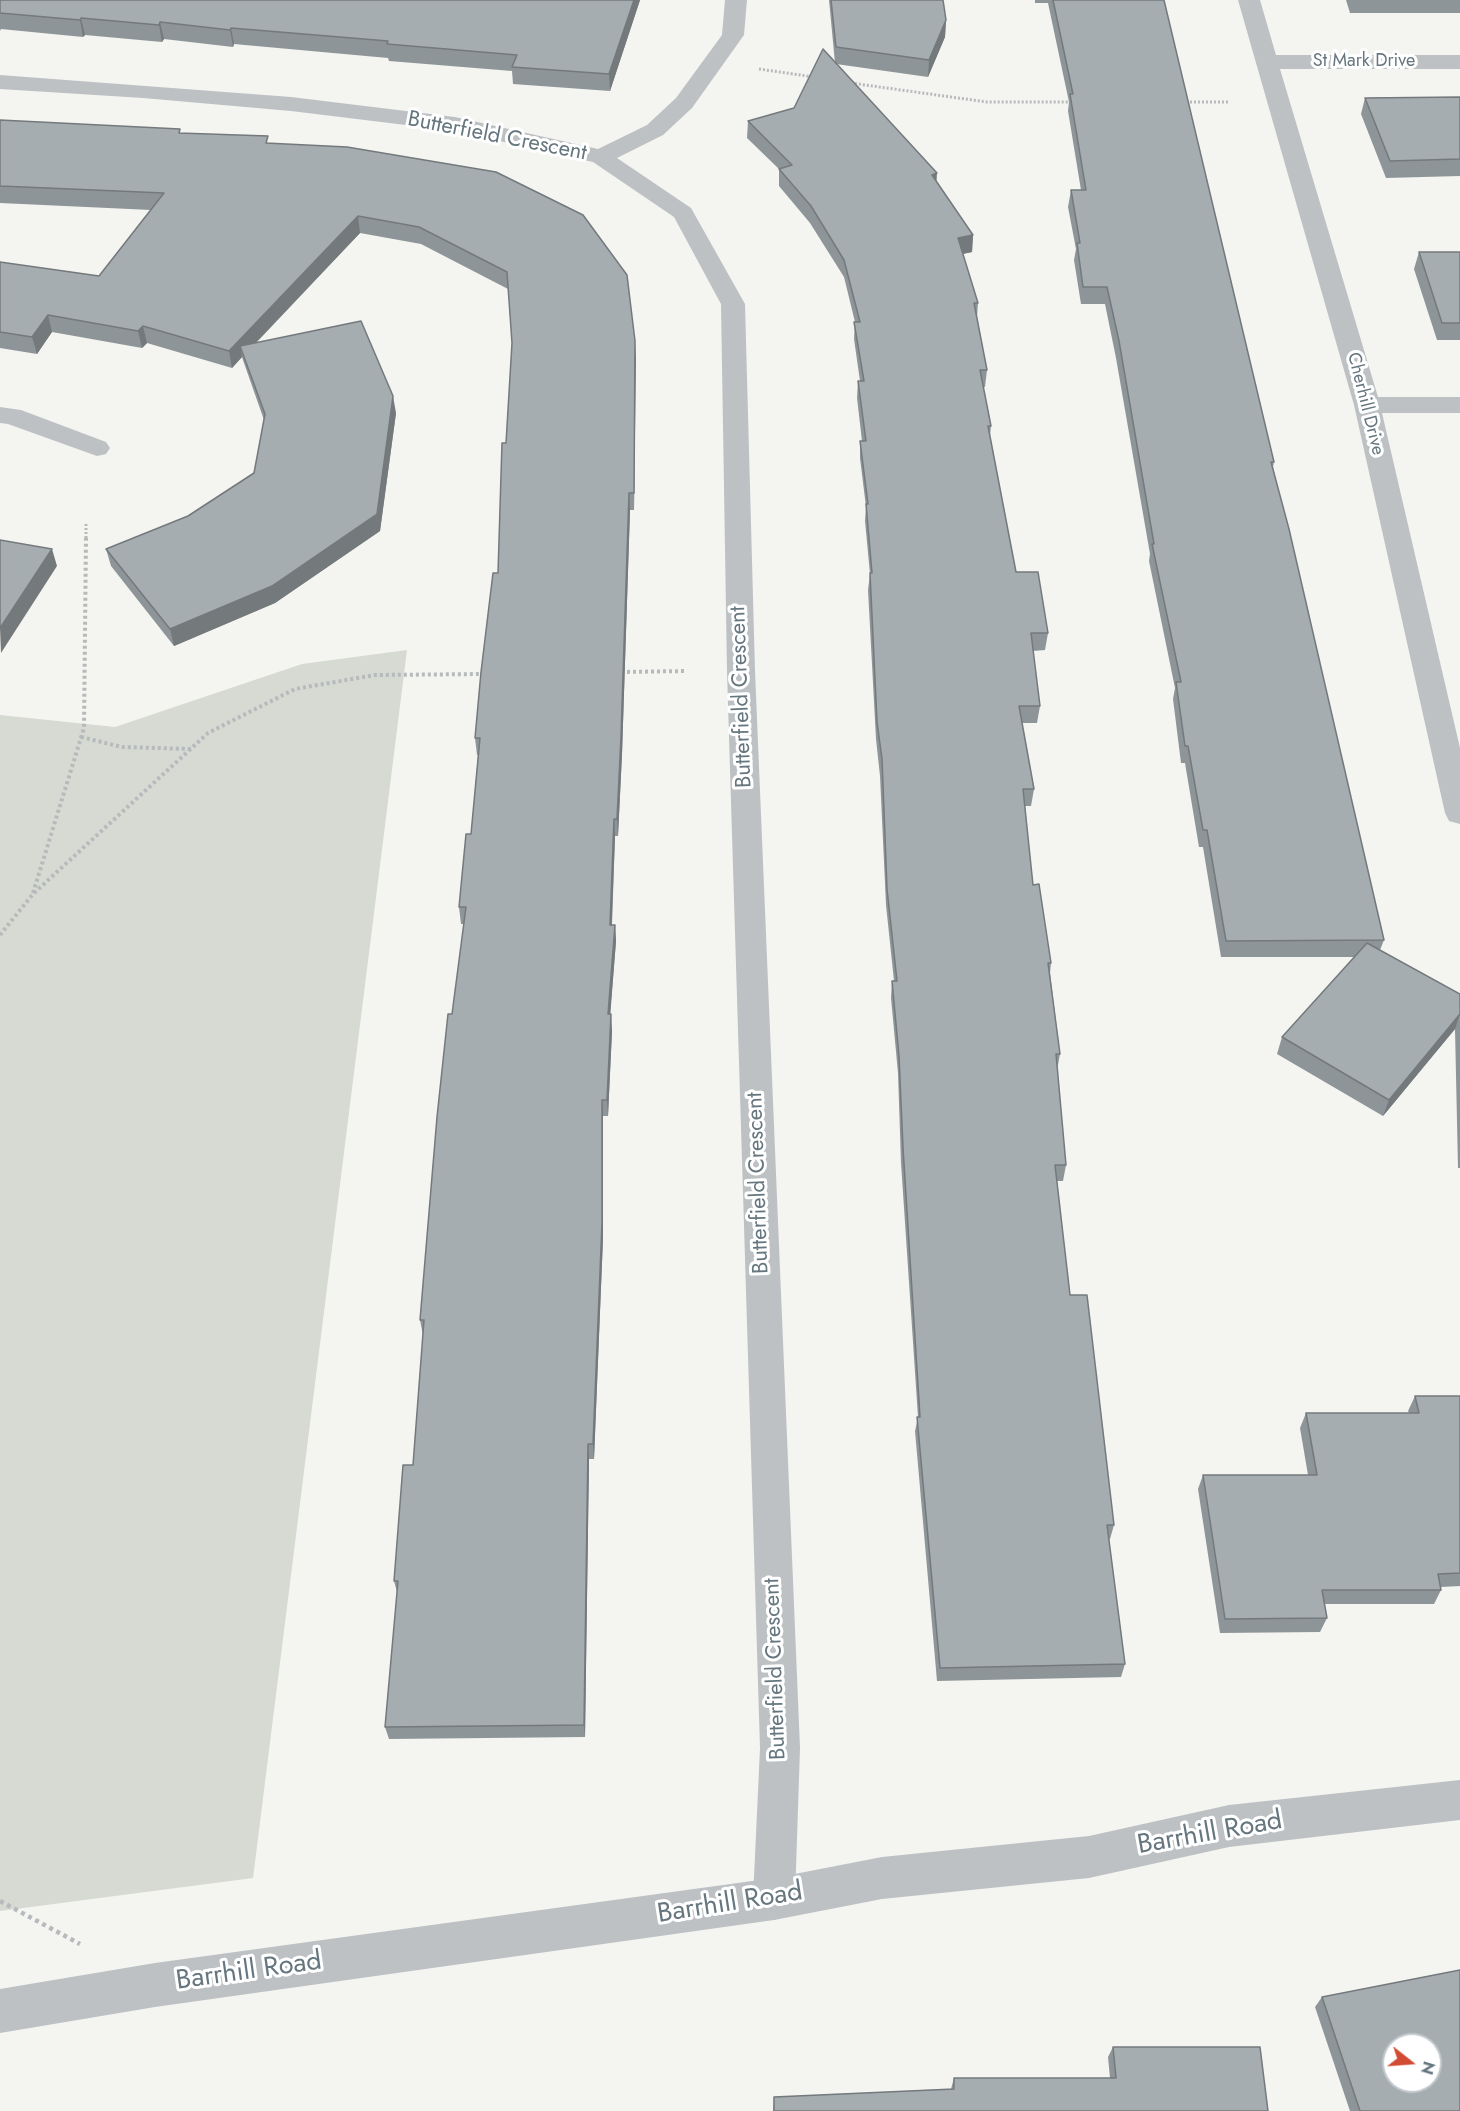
<!DOCTYPE html>
<style>
body{margin:0}
#map{position:relative;width:1460px;height:2111px;overflow:hidden;background:#f4f4f1;font-family:Jost,sans-serif}
canvas{display:block}
.north{position:absolute;left:1382px;top:2033px;width:60px;height:60px;box-sizing:border-box;background:#fff;border:2px solid #c2c8cc;border-radius:50%;rotate:107deg;font-size:16px;font-weight:700;line-height:24px;text-align:center;color:#66767f}
.north::after{content:'';display:block;margin:auto;width:21px;height:27px;background:#d14c33;clip-path:polygon(50% 0,100% 100%,50% 72%,0 100%)}
</style>
<div id="map">
<canvas width="1460" height="2111"></canvas>
<div class="north">N</div>
</div>
<script>
const c = document.querySelector('canvas').getContext('2d');
c.lineJoin = 'round';
function paint(path, color) {
  c.fillStyle = color;
  c.fill(path, 'evenodd');
}
function poly(rows) {
  const path = new Path2D();
  for (const r of rows) {
    path.moveTo(r[0], r[1]);
    for (let i = 2; i < r.length; i += 2) path.lineTo(r[i], r[i + 1]);
  }
  return path;
}
function stroke(path, color, width, dash) {
  c.strokeStyle = color;
  c.lineWidth = width;
  c.lineCap = dash ? 'butt' : 'round';
  c.setLineDash(dash || []);
  c.stroke(path);
}
function drawText(font, color, halo, rows, align = 'center') {
  c.font = font + ' Jost,sans-serif';
  c.lineWidth = 6;
  c.setLineDash([]);
  c.textBaseline = 'middle';
  c.strokeStyle = halo;
  c.fillStyle = color;
  for (const [text, x, y, turn = 0] of rows) {
    c.save();
    c.translate(x, y);
    c.rotate((+turn || 0) * Math.PI / 180);
    c.textAlign = isNaN(turn) ? turn : align;
    if (halo) c.strokeText(text, 0, 0);
    c.fillText(text, 0, 0);
    c.restore();
  }
}
const green = poly([
 [407,650,253,1878,0,1911,0,715,115,727,302,664]
]);
const pathFar2 = poly([
 [759,69,814,77],
 [851,83,987,102,1073,102],
 [1186,102,1230,102],
 [86,538,86,522]
]);
const pathFar1 = poly([
 [621,672,687,671],
 [81,737,122,747,191,749],
 [33,893,84,728,86,536],
 [0,935,33,894,208,733,295,689,375,675,484,674]
]);
const path = poly([
 [0,1901,80,1944]
]);
const minor = poly([
 [725,0,747,0,744,35,692,108,663,135,617,158,691,208,745,304,755,671,800,1748,795,1899,789,1914,774,1920,759,1914,753,1899,760,1748,727,671,721,304,674,217,593,162,455,131,291,111,143,98,0,89,0,75,291,97,455,117,598,149,647,125,676,98,722,35,725,0],
 [1238,0,1260,0,1276,55,1460,55,1460,69,1280,69,1378,397,1460,397,1460,413,1382,413,1460,748,1460,824,1449,821,1445,813,1354,405,1238,0],
 [0,407,21,410,106,442,110,448,106,454,97,456,8,424,0,423,0,407]
]);
const tertiary = poly([
 [1460,1780,1460,1820,1229,1847,1089,1878,882,1899,774,1920,155,2007,0,2033,0,1989,155,1963,774,1878,882,1857,1089,1836,1229,1805,1460,1780]
]);
const wall = poly([
 [0,0,640,0,610,91,513,84,512,71,389,61,388,58,234,44,233,47,164,39,162,42,85,35,83,37,1,29,0,31],
 [829,0,943,0,946,20,945,37,928,77,836,64,937,182,973,235,972,252,963,254,978,303,977,317,987,370,985,387,983,387,991,426,990,435,1016,572,1048,633,1045,650,1033,651,1040,706,1037,723,1022,723,1034,789,1031,806,1025,806,1033,885,1051,963,1050,973,1060,1054,1057,1070,1066,1165,1063,1181,1057,1181,1070,1295,1114,1525,1110,1539,1109,1539,1125,1664,1121,1677,937,1681,915,1431,918,1417,901,1163,898,1073,891,998,892,981,894,981,886,905,880,776,876,739,868,590,870,574,865,521,866,507,860,458,860,441,862,441,857,398,858,381,860,381,854,339,855,322,844,277,810,223,779,186,779,169,747,138,748,121,794,108,835,63],
 [1035,0,1164,0,1274,462,1273,467,1384,940,1380,950,1460,994,1460,1168,1458,1168,1455,1029,1383,1116,1277,1054,1282,1037,1354,957,1221,957,1203,847,1199,847,1185,763,1181,763,1173,699,1175,688,1149,561,1150,554,1116,358,1105,304,1081,304,1074,260,1076,249,1068,207,1071,190,1081,190,1068,111,1069,102,1048,3,1035,3],
 [1346,0,1460,0,1460,13,1350,13],
 [1460,97,1460,176,1386,178,1361,114,1365,98],
 [0,120,181,133,269,143,635,341,634,510,630,510,622,754,618,836,615,836,612,925,615,925,616,941,610,1014,612,1031,608,1116,603,1116,603,1238,594,1459,589,1459,585,1737,389,1739,385,1727,397,1592,394,1581,413,1465,423,1335,420,1320,452,1014,464,924,461,924,459,907,471,834,478,755,477,755,475,738,498,573,512,343,508,289,421,244,360,233,256,343,396,413,380,531,275,603,174,646,111,566,106,549,188,516,254,473,264,420,244,363,242,357,232,368,147,343,142,348,52,332,37,354,0,348,0,262,99,276,151,210,0,203],
 [1419,252,1460,252,1460,340,1437,340,1414,269],
 [1415,1396,1460,1396,1460,1586,1441,1587,1441,1590,1434,1604,1324,1604,1327,1618,1320,1632,1220,1633,1198,1489,1203,1475,1308,1475,1300,1428,1306,1413,1409,1413,1408,1411],
 [1322,1997,1460,2111,1350,2111,1315,2007],
 [1113,2047,1268,2111,773,2111,774,2097,951,2089,954,2078,1110,2078,1108,2057]
]);
const shadedWall = poly([
 [634,0,640,0,610,91,609,74],
 [81,18,85,35,83,37,80,20],
 [946,20,945,37,928,77,929,60],
 [160,22,164,39,162,42,159,25],
 [231,28,234,44,233,47,230,30],
 [937,173,936,190,932,175],
 [358,216,360,233,244,355,240,346,242,357,232,368,229,351],
 [973,235,972,252,957,255,958,238],
 [48,315,52,332,37,354,32,337],
 [143,326,147,343,142,348,138,331],
 [635,341,636,358,634,510,634,493],
 [393,396,396,413,380,531,275,603,174,646,170,629],
 [629,493,630,510,622,754,618,836,617,819],
 [52,549,57,566,1,653,0,628],
 [614,819,615,836,611,941,610,925],
 [615,925,616,941,609,1031,608,1014],
 [611,1014,612,1031,608,1116,607,1100],
 [1460,1014,1455,1029,1383,1116,1389,1100],
 [602,1100,603,1116,603,1238,594,1459,593,1444],
 [588,1444,589,1459,585,1737,584,1725]
]);
const building = poly([
 [0,0,634,0,609,74,512,67,517,55,387,44,388,41,231,28,230,30,160,22,159,25,81,18,80,20,0,13,0,0],
 [831,0,943,0,946,20,929,60,836,47,831,0],
 [1053,0,1164,0,1274,462,1271,462,1289,529,1384,940,1226,941,1207,830,1203,830,1188,746,1185,746,1176,682,1181,682,1152,544,1154,544,1119,341,1107,287,1083,287,1077,243,1080,243,1071,190,1086,190,1070,94,1073,94,1053,0],
 [823,49,937,173,932,175,973,235,958,238,978,303,974,303,987,370,980,370,991,426,988,426,1016,572,1038,572,1048,633,1031,633,1040,706,1019,706,1034,789,1023,789,1033,885,1039,884,1051,963,1048,963,1060,1054,1056,1054,1066,1165,1055,1165,1070,1295,1087,1295,1114,1525,1107,1525,1125,1664,940,1668,917,1417,920,1417,903,1148,899,1056,892,981,897,981,887,889,882,759,877,722,870,573,872,573,866,504,868,504,860,441,866,441,858,381,864,381,854,322,860,322,844,260,811,206,779,169,792,165,748,121,794,108,823,49],
 [1460,97,1460,159,1390,161,1365,98,1460,97],
 [0,120,180,129,179,133,268,136,266,143,347,147,496,172,583,215,627,275,635,341,634,493,629,493,621,737,617,819,614,819,610,925,615,925,608,1014,611,1014,607,1100,602,1100,602,1223,593,1444,588,1444,584,1725,385,1727,398,1581,394,1581,403,1465,413,1465,424,1320,420,1320,437,1117,448,1014,452,1014,466,907,459,907,466,834,471,834,480,738,475,738,481,672,493,573,498,573,502,443,506,443,512,343,507,272,419,227,358,216,229,351,143,326,138,331,48,315,32,337,0,332,0,262,99,276,164,193,0,186,0,120],
 [1419,252,1460,252,1460,323,1442,323,1419,252],
 [361,321,393,396,377,514,272,586,170,629,106,549,188,516,254,473,265,414,240,346,361,321],
 [0,540,52,549,0,628,0,540],
 [1367,943,1460,994,1460,1014,1389,1100,1282,1037,1367,943],
 [1415,1396,1460,1396,1460,1573,1438,1574,1441,1590,1322,1590,1327,1618,1225,1619,1203,1475,1317,1475,1306,1413,1419,1413,1415,1396],
 [1460,1970,1460,2111,1360,2111,1322,1997,1460,1970],
 [1394,2045,1430,2045,1430,2081,1394,2081,1394,2045],
 [1113,2047,1260,2047,1268,2111,774,2111,774,2097,954,2089,954,2078,1116,2078,1113,2047]
]);
const farStreetnames = [
 ["St Mark Drive",1364,62],
 ["Cherhill Drive",1365,404,76]
];
const streetNames = [
 ["Butterfield Crescent",497,137,11],
 ["Butterfield Crescent",742,697,-92],
 ["Butterfield Crescent",759,1183,-92],
 ["Butterfield Crescent",776,1669,-92]
];
const nearStreetnames = [
 ["Barrhill Road",1210,1834,-10],
 ["Barrhill Road",730,1904,-9],
 ["Barrhill Road",249,1972,-8]
];
paint(green, '#d6dad2');
stroke(pathFar2, '#b7babc', 3, [2, 2]);
stroke(pathFar1, '#b7babc', 4, [3, 3]);
stroke(path, '#b7babc', 4.5, [4, 4]);
paint(minor, '#bdc1c4');
paint(tertiary, '#bdc1c4');
paint(wall, '#8e9598');
paint(shadedWall, '#74797c');
paint(building, '#a5adb1');
stroke(building, '#74797c', 1.5);
drawText('18px', '#66767f', '#fff', farStreetnames);
drawText('22px', '#66767f', '#fff', streetNames);
drawText('27px', '#66767f', '#fff', nearStreetnames);
</script>
